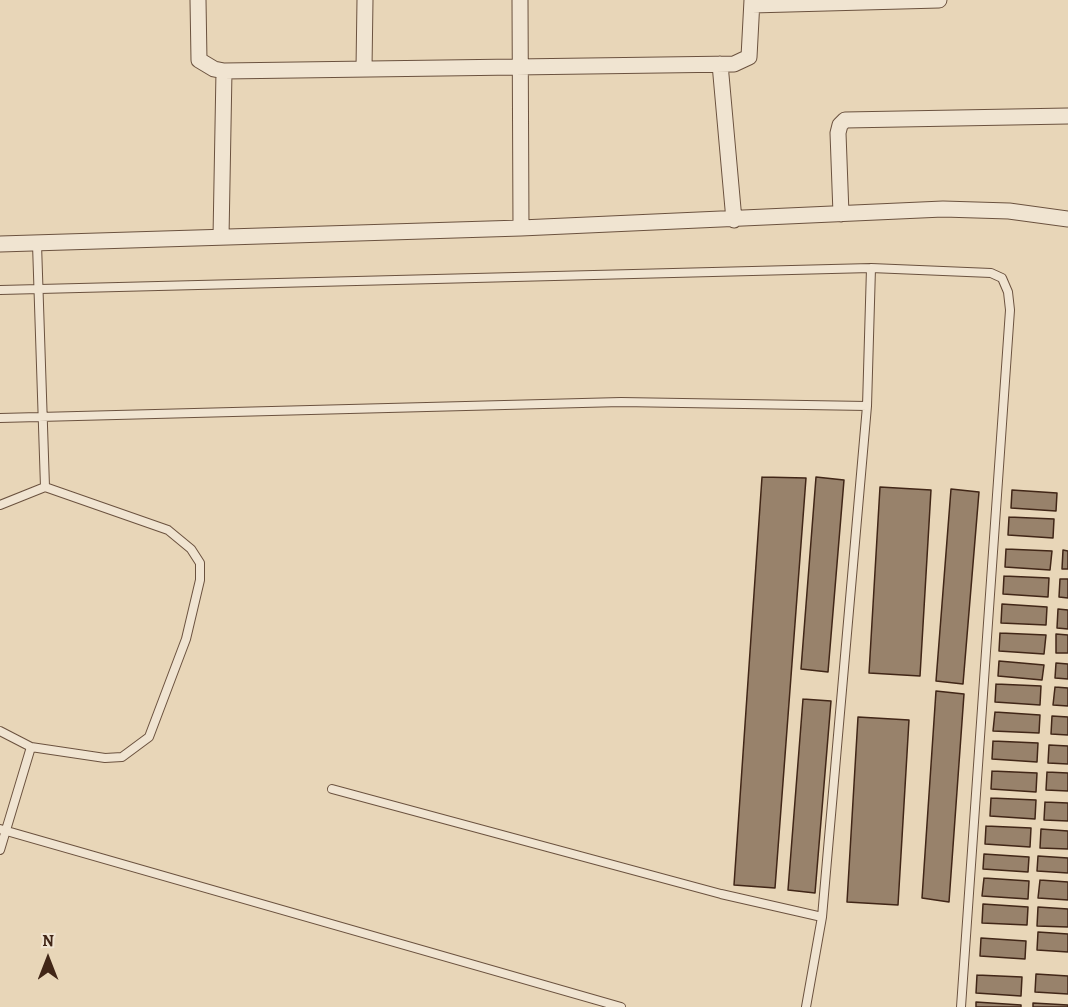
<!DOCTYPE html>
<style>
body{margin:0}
#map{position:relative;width:1068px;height:1007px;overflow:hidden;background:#e8d6b8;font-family:Alegreya,serif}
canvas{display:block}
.north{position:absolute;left:18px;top:929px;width:60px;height:60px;-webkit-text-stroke:4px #f0e4d1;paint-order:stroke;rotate:0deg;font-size:16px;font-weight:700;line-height:24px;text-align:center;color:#412617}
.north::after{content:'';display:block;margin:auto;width:21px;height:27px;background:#412617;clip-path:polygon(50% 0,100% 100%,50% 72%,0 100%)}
</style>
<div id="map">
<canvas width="1068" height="1007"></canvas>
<div class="north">N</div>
</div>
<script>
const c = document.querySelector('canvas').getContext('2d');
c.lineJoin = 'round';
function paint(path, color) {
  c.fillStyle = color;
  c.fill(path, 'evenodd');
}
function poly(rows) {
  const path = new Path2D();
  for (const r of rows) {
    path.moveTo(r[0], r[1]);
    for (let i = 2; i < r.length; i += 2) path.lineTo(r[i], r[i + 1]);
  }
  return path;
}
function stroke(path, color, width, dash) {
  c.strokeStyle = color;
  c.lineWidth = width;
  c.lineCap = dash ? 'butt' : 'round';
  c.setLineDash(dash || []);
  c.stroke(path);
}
const building = poly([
 [762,477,806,478,775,888,734,885,762,477],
 [816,477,844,480,828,672,801,669,816,477],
 [880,487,931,490,920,676,869,673,880,487],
 [951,489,979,492,963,684,936,681,951,489],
 [1012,490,1057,493,1056,511,1011,508,1012,490],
 [1009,517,1054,519,1053,538,1008,535,1009,517],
 [1006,549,1052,551,1050,570,1005,567,1006,549],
 [1063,550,1068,551,1068,569,1062,569,1063,550],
 [1004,576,1049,578,1048,597,1003,594,1004,576],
 [1060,579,1068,579,1068,598,1059,597,1060,579],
 [1002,604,1047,607,1046,625,1001,623,1002,604],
 [1058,609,1068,610,1068,629,1057,628,1058,609],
 [1000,633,1046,635,1044,654,999,651,1000,633],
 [1056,634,1068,635,1068,653,1056,653,1056,634],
 [999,661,1044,665,1042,680,998,676,999,661],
 [1056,663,1068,664,1068,679,1055,678,1056,663],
 [996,684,1041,686,1040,705,995,702,996,684],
 [1055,687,1068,688,1068,706,1053,705,1055,687],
 [936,691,964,694,949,902,922,898,936,691],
 [803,699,831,701,815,893,788,890,803,699],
 [995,712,1040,715,1039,733,993,731,995,712],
 [1052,716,1068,717,1068,735,1051,734,1052,716],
 [858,717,909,720,898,905,847,902,858,717],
 [993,741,1038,743,1037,762,992,759,993,741],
 [1049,745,1068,746,1068,764,1048,763,1049,745],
 [992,771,1037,773,1036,792,991,789,992,771],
 [1047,772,1068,773,1068,791,1046,790,1047,772],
 [991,798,1036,800,1035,819,990,816,991,798],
 [1045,802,1068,803,1068,821,1044,820,1045,802],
 [986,826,1031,828,1030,847,985,844,986,826],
 [1041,829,1068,831,1068,849,1040,848,1041,829],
 [984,854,1029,857,1028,872,983,869,984,854],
 [1038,856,1068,858,1068,873,1037,871,1038,856],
 [984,878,1029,881,1028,899,982,896,984,878],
 [1040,880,1068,882,1068,900,1038,898,1040,880],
 [983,904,1028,907,1027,925,982,923,983,904],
 [1038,907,1068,909,1068,927,1037,926,1038,907],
 [1038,932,1068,934,1068,952,1037,950,1038,932],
 [981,938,1026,941,1025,959,980,956,981,938],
 [1036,974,1068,976,1068,994,1035,992,1036,974],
 [977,975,1022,977,1021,996,976,993,977,975],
 [976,1002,1021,1005,1021,1007,976,1007,976,1002],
 [1033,1003,1068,1005,1068,1007,1033,1007,1033,1003]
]);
const service = poly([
 [871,268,991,273,1002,278,1008,292,1010,310,961,1007],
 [0,290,871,268,867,406,621,402,0,418],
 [0,505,45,487,37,244],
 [0,731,31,747,0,850],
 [31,747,105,758,122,757,149,737,186,639,200,580,200,563,191,549,168,530,45,487],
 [332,789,721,894,822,917],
 [0,829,621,1007],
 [806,1007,822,917,867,406]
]);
const minor = poly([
 [198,0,199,60,214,69,224,71,734,64,749,57,752,0],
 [520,0,521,228],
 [752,5,939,0],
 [720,64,734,220],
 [364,68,365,0],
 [841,214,838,133,840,125,845,120,1068,116],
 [221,237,224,71],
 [0,244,521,228,943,209,1009,211,1068,219]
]);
paint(building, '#98826b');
stroke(building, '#412617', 1.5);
stroke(service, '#6b523f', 10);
stroke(minor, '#6b523f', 17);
stroke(service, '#f0e4d1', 8);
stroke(minor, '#f0e4d1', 15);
</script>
